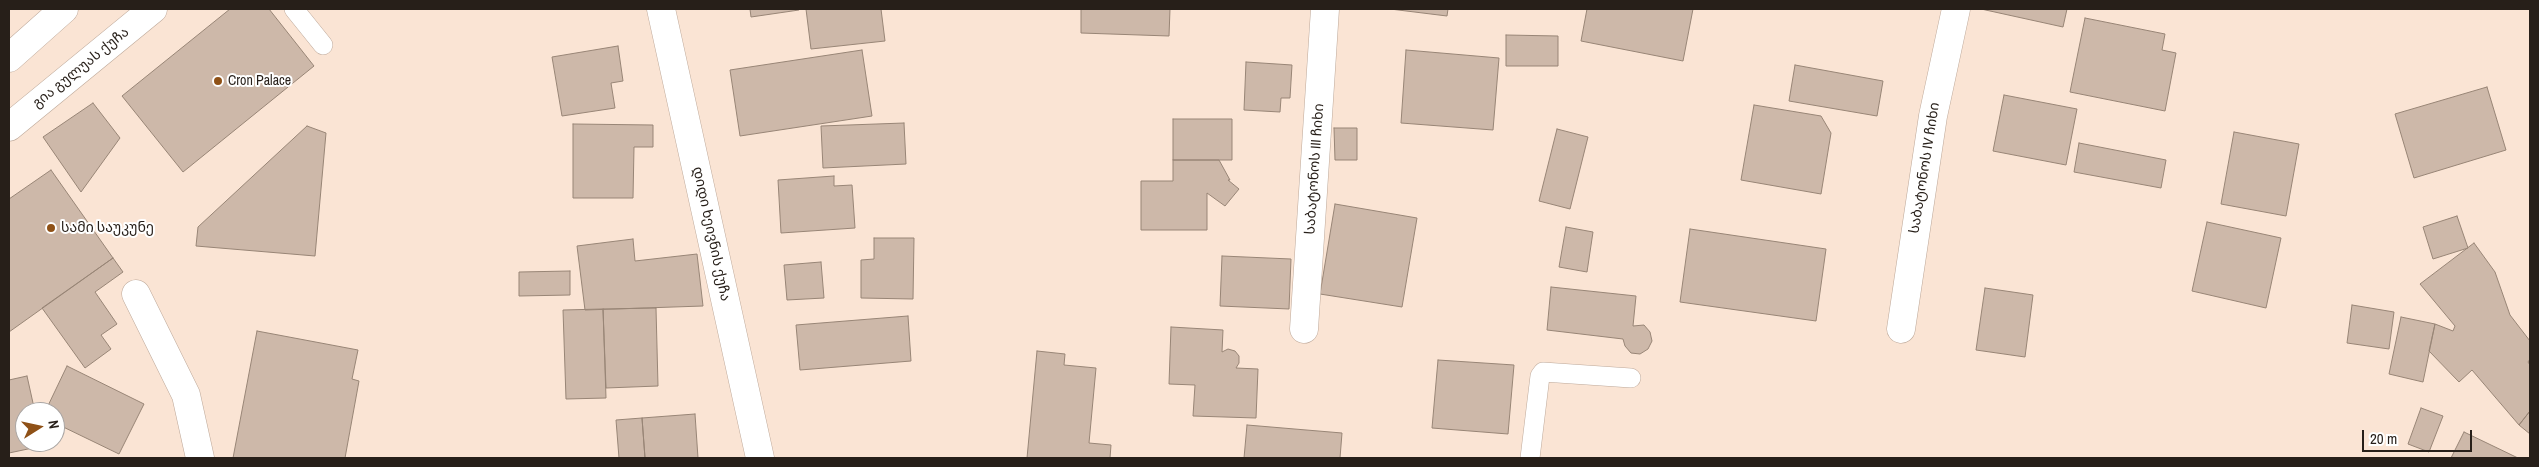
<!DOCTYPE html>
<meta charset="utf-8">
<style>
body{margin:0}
#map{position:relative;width:2539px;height:467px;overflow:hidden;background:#fae4d4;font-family:"Archivo Narrow",sans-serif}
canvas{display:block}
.frame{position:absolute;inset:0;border:10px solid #271f19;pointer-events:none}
.north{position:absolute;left:15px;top:402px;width:50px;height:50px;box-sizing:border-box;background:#fff;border:1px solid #a9a5a3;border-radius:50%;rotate:80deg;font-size:14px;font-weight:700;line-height:20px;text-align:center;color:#271f19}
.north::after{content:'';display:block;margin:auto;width:18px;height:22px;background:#8f5117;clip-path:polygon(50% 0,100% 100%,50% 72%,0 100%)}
.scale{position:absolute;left:2362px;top:430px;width:110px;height:22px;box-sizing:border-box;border:2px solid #271f19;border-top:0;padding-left:6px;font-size:15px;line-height:18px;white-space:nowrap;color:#271f19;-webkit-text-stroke:4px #fff;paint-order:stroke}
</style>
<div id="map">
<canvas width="2539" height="467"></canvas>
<div class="frame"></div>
<div class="north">N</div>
<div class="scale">20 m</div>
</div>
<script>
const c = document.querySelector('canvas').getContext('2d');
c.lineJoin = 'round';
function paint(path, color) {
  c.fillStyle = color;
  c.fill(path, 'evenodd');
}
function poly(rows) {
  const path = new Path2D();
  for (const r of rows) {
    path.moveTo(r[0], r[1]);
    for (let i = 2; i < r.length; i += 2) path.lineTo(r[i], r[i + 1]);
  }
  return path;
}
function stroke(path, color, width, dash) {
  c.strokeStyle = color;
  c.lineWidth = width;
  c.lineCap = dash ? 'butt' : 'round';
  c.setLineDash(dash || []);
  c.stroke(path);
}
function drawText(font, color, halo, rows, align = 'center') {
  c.font = font + ' "Archivo Narrow","Noto Sans Georgian",sans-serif';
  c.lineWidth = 4;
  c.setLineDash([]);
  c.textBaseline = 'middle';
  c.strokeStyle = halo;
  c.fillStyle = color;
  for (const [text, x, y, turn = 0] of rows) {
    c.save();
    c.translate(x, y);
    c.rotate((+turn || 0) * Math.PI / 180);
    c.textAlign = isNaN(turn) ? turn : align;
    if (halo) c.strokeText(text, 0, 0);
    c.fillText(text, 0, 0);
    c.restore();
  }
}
const building = poly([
 [230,9,269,9,314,66,183,172,122,96,230,9],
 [750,9,799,9,799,10,751,17,750,9],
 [806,9,881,9,885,41,811,49,806,9],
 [1081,9,1170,9,1169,36,1081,33,1081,9],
 [1390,9,1448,9,1447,16,1390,9],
 [1587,9,1693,9,1683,61,1581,41,1587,9],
 [1981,9,2067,9,2063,27,1981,9],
 [2085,18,2165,34,2162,50,2176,53,2165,111,2070,92,2085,18],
 [1506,35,1558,36,1558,66,1506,66,1506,35],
 [618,46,623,81,611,83,615,108,562,116,552,57,618,46],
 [862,50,872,116,740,136,730,70,862,50],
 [1406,50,1499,58,1493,130,1401,123,1406,50],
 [1246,62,1292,65,1290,98,1281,98,1280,112,1244,110,1246,62],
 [1795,65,1883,81,1877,116,1789,101,1795,65],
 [2487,87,2506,150,2414,178,2395,114,2487,87],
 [2004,95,2077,109,2066,165,1993,151,2004,95],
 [93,103,120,138,81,192,43,137,93,103],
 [1754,105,1821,116,1831,133,1821,194,1741,180,1754,105],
 [1173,119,1232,119,1232,160,1173,160,1173,119],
 [904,123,906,164,823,168,821,126,904,123],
 [573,124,653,125,653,147,634,147,633,198,573,198,573,124],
 [307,126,326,133,315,256,196,246,198,227,307,126],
 [1334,128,1357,128,1357,160,1335,160,1334,128],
 [1557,129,1588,137,1570,209,1539,201,1557,129],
 [2234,132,2299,144,2286,216,2221,204,2234,132],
 [2079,143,2166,160,2161,188,2074,172,2079,143],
 [1173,160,1219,160,1230,180,1228,180,1239,189,1225,206,1207,193,1207,230,1141,230,1141,181,1173,181,1173,160],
 [51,170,113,258,9,332,9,199,51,170],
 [834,176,834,186,852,185,855,228,781,233,778,180,834,176],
 [1335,204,1417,218,1402,307,1320,294,1335,204],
 [2457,216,2468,248,2433,259,2423,227,2457,216],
 [2207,222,2281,238,2266,308,2192,291,2207,222],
 [1566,227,1593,232,1587,272,1559,267,1566,227],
 [1690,229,1826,249,1816,321,1680,302,1690,229],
 [874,238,914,238,913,299,861,298,861,260,874,259,874,238],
 [633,239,635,261,697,254,703,306,585,310,577,246,633,239],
 [2474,243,2495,272,2510,315,2530,341,2530,359,2528,362,2530,365,2530,411,2519,425,2472,370,2459,382,2429,351,2435,324,2453,331,2455,326,2420,284,2474,243],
 [1222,256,1291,259,1289,309,1220,306,1222,256],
 [113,258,123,272,95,292,117,324,101,335,111,349,85,368,42,308,113,258],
 [821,262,824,298,787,300,784,265,821,262],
 [570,271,570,295,519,296,519,272,570,271],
 [1551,287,1636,296,1633,326,1644,325,1650,332,1652,341,1648,349,1640,354,1631,353,1625,346,1623,339,1547,330,1551,287],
 [1985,288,2033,295,2025,357,1976,350,1985,288],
 [2352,305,2394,312,2389,349,2347,343,2352,305],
 [656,308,658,386,606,388,603,309,656,308],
 [603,309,606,398,566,399,563,310,603,309],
 [908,316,911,361,800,370,796,325,908,316],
 [2401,317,2435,324,2423,382,2389,374,2401,317],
 [1171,327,1223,330,1222,352,1228,349,1235,351,1239,356,1239,363,1236,368,1258,369,1256,418,1193,416,1195,385,1169,384,1171,327],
 [257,331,358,350,352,379,359,381,345,458,233,458,257,331],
 [1037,351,1065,354,1064,365,1096,368,1089,443,1111,445,1110,458,1027,458,1037,351],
 [1438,360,1514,365,1508,434,1432,428,1438,360],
 [67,366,144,404,119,454,55,423,55,412,45,412,67,366],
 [27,376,35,412,25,412,25,442,41,442,42,446,9,453,9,380,27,376],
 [2421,408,2443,416,2429,452,2408,444,2421,408],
 [2530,411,2530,434,2519,425,2530,411],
 [695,414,698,458,645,458,642,418,695,414],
 [642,418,645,458,619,458,616,420,642,418],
 [1247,425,1342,433,1340,458,1244,458,1247,425],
 [2464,432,2518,458,2451,458,2464,432]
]);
const service = poly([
 [294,9,323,45],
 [1530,458,1540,376,1543,372,1631,378]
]);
const minor = poly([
 [661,9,760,458],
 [9,127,153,9],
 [136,294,186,395,200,458],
 [1304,329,1325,9],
 [1901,329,1933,116,1956,9]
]);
const trunk = poly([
 [9,58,64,9]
]);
const markers = [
 [218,81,5,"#8f5117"],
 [51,228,5,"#8f5117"]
];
const streetNames = [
 ["გია გულუას ქუჩა",81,68,-39],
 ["საბატონოს IV ჩიხი",1925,168,-81],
 ["საბატონოს III ჩიხი",1315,169,-86],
 ["დიდი ხეივნის ქუჩა",711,234,78]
];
const poiNames = [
 ["Cron Palace",228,81],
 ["სამი საუკუნე",61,228]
];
paint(building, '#cdb8a9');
stroke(building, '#988576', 1);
stroke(service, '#bda899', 20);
stroke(minor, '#bda899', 29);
stroke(trunk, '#bda899', 29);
stroke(service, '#fff', 19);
stroke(minor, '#fff', 28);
stroke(trunk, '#fff', 28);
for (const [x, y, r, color] of markers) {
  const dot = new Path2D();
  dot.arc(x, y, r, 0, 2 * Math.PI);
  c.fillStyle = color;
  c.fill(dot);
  stroke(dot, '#fff', 2);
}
drawText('14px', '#271f19', '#fff', streetNames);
drawText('14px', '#271f19', '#fff', poiNames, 'left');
</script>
